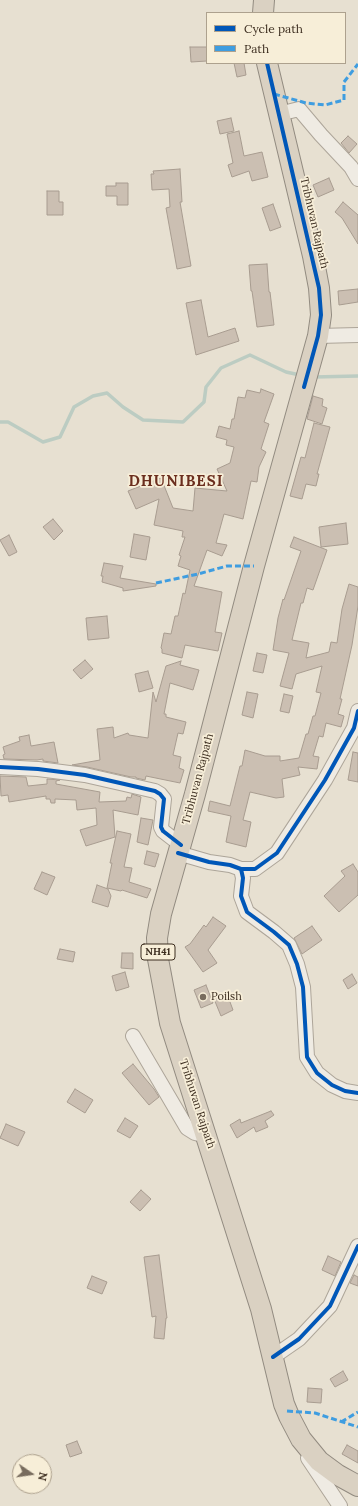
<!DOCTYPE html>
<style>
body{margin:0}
#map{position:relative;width:358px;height:1506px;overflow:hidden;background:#e7e0d1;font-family:Lora,serif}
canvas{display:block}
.legend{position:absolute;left:206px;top:12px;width:140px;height:52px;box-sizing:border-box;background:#f7eed8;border:1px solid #ada18e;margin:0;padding:5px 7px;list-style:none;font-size:12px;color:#3d2e20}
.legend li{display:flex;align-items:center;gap:8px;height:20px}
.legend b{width:20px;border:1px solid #ada18e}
.north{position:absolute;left:12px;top:1454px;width:40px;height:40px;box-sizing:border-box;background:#f7eed8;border:1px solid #ada18e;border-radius:50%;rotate:103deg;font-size:11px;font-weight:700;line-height:16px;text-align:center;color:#3d2e20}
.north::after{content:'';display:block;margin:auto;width:14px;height:18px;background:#786c5e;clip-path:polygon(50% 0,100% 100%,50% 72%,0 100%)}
</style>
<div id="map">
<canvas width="358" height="1506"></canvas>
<ul class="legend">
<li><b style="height:5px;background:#0057b8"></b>Cycle path</li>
<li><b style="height:5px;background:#3f9de0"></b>Path</li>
</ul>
<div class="north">N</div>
</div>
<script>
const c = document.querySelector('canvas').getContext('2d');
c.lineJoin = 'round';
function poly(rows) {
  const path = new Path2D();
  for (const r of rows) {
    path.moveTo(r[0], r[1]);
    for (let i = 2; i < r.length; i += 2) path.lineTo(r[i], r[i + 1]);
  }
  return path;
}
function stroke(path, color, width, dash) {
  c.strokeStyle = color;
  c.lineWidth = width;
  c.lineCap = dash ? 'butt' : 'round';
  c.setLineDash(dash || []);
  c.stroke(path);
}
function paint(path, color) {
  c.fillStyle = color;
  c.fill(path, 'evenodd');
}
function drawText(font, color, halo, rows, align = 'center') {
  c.font = font + ' Lora,serif';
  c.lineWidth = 3.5;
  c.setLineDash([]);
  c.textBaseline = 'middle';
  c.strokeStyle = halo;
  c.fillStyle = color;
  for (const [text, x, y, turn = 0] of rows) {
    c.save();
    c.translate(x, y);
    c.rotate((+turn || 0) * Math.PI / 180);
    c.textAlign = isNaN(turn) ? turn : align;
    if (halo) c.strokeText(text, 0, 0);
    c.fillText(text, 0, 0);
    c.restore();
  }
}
const stream = poly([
 [314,377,358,376],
 [0,422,8,422,43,442,60,437,74,407,93,396,107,393,123,407,143,420,183,422,204,402,206,387,221,368,250,355,286,372,300,375]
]);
const building = poly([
 [190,47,207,47,207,61,191,62,190,47],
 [234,63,244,63,246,75,237,77,234,63],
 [231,118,234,131,220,134,217,121,231,118],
 [239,131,244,156,262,152,268,177,252,181,249,171,232,177,228,165,233,163,227,134,239,131],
 [348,136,357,144,349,153,341,143,348,136],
 [180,169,182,202,180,202,191,266,177,269,166,208,170,207,169,189,152,190,151,174,154,174,153,171,180,169],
 [329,178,334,190,318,197,313,185,329,178],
 [116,183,128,183,128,205,117,205,117,196,106,196,106,186,116,186,116,183],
 [47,191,59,191,59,202,63,202,63,215,47,215,47,191],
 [343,202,358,215,358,244,342,218,335,212,343,202],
 [273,204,281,227,270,231,262,208,273,204],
 [267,264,269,292,270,292,274,325,257,327,252,291,251,291,249,265,267,264],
 [358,289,358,302,339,305,338,291,358,289],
 [201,300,208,337,235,328,239,341,196,355,186,303,201,300],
 [261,389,274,394,264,422,269,424,261,449,266,452,259,467,257,482,251,481,243,519,224,514,216,543,227,545,222,556,207,550,194,586,222,592,215,632,222,633,218,651,185,645,182,658,162,653,162,649,161,648,164,633,171,634,175,616,178,616,183,593,185,594,190,570,178,566,181,556,179,555,185,537,182,537,183,531,154,525,159,499,136,509,128,491,161,478,173,508,193,511,195,488,227,491,217,469,230,463,234,447,226,445,227,440,216,437,219,426,230,429,232,419,234,419,238,397,245,398,247,390,260,393,261,389],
 [313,396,323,399,322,406,327,408,322,424,307,419,313,396],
 [314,423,330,427,317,474,319,474,316,486,306,484,302,499,290,496,301,457,305,458,314,423],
 [53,519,63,531,54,540,43,527,53,519],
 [346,523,348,544,321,547,319,527,346,523],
 [134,534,150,537,146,560,130,557,134,534],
 [9,535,17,552,9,556,0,540,9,535],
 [294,537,327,550,313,590,307,588,303,603,301,603,292,640,309,643,306,658,329,652,331,642,337,643,342,609,349,584,358,587,358,606,352,645,340,699,342,699,338,714,344,716,341,727,326,723,323,737,319,736,313,756,319,757,317,769,298,767,300,775,282,779,284,797,276,798,250,792,243,820,251,822,246,847,226,842,231,816,208,811,210,801,230,806,240,766,242,766,245,750,265,756,280,756,280,761,299,758,306,734,308,734,313,716,315,716,321,693,316,692,322,666,296,674,292,689,280,686,289,653,273,650,278,618,283,599,284,600,301,551,290,547,294,537],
 [104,563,123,566,120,578,156,584,156,586,123,591,123,588,102,582,103,576,101,576,104,563],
 [107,616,109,638,88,640,86,618,107,616],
 [257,653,267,655,263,673,253,671,257,653],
 [85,660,93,669,81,679,73,670,85,660],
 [181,661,180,665,199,670,193,690,170,683,164,714,166,714,166,717,186,722,183,734,178,733,173,755,181,757,179,768,184,770,180,783,146,776,145,780,136,778,136,777,131,777,87,767,72,765,100,760,97,729,113,727,114,738,128,733,129,735,148,738,153,692,156,702,166,666,181,661],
 [148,671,153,688,139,692,135,674,148,671],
 [247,692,258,694,253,718,242,715,247,692],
 [284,694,293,696,289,713,280,711,284,694],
 [29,735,31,746,54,742,58,763,43,761,43,759,37,760,4,759,3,755,5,754,3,747,20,741,19,737,29,735],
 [353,752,358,753,358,782,348,780,353,752],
 [0,776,26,777,28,786,47,784,47,779,60,780,56,781,56,784,100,792,99,802,126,801,127,797,131,798,132,794,141,797,138,815,113,810,115,837,86,846,80,830,97,825,96,808,77,810,76,800,55,799,55,803,51,803,50,799,46,799,46,796,9,802,8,795,1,796,0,776],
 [141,818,153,820,148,845,137,842,141,818],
 [117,831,131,834,124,867,132,868,129,882,151,889,147,898,122,890,121,891,107,888,112,863,110,863,117,831],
 [147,851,159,854,155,867,144,864,147,851],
 [353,864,358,872,358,895,339,912,324,896,345,876,341,871,353,864],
 [42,872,55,877,47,895,34,889,42,872],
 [97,885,108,889,111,896,108,907,92,902,97,885],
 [213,917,226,926,208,950,217,963,203,972,185,947,190,944,204,925,206,927,213,917],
 [312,926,322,940,302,954,294,938,312,926],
 [60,949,75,952,73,962,57,959,60,949],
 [122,953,133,953,133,969,121,968,122,953],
 [125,972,129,987,116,991,112,976,125,972],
 [352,974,357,983,348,989,343,980,352,974],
 [206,985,213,1003,201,1008,194,990,206,985],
 [227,994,233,1010,221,1016,214,999,227,994],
 [133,1064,154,1089,159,1097,149,1105,122,1073,133,1064],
 [75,1089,93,1100,85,1113,67,1102,75,1089],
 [271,1111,274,1115,265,1121,268,1127,256,1132,254,1127,237,1138,230,1125,240,1119,241,1123,271,1111],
 [125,1118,138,1126,130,1138,117,1131,125,1118],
 [6,1124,25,1132,18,1146,0,1138,6,1124],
 [141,1190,151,1199,140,1211,130,1202,141,1190],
 [159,1255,167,1318,166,1318,164,1339,154,1338,156,1316,152,1317,144,1257,159,1255],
 [328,1256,341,1262,335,1276,322,1270,328,1256],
 [354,1275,358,1277,358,1286,350,1283,354,1275],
 [92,1276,107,1282,102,1294,87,1288,92,1276],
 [343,1371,348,1380,335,1387,330,1379,343,1371],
 [308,1388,322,1389,321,1403,307,1402,308,1388],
 [77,1441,82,1453,70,1457,66,1445,77,1441],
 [347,1445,358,1451,358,1463,342,1454,347,1445]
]);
const minor = poly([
 [279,114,299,109,321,135,351,167,358,179],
 [318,336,358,335],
 [0,767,38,769,85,775,155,791,160,794,164,799,161,827,163,831,181,845],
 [178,853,209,862,230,865,241,869,243,878,241,896,247,912,274,932,289,945,297,964,303,987,307,1057,317,1073,332,1085,345,1091,358,1093],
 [241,869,255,869,277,853,325,780,354,728,358,711],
 [133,1036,187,1128,195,1133,207,1136],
 [273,1357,299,1339,330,1306,358,1246],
 [308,1458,340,1506]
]);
const highway = poly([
 [263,13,264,0],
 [267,63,313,256,319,288,321,315,318,336,254,566,195,794,161,914,157,938,158,959,170,1023,261,1309,284,1404,289,1416,301,1439,319,1461,338,1475,358,1486]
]);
const quiet = poly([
 [274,94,306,103,325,105,344,100,344,82,358,64],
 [156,583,198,574,227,566,254,566],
 [287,1411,315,1413,358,1427],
 [341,1422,358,1412]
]);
const cycleway = poly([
 [267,63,319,288,321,315,318,336,304,387],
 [0,767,38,769,85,775,155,791,160,794,164,799,161,827,163,831,181,845],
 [178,853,209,862,230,865,241,869,243,878,241,896,247,912,274,932,289,945,297,964,303,987,307,1057,317,1073,332,1085,345,1091,358,1093],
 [241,869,255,869,277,853,325,780,354,728,358,711],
 [273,1357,299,1339,330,1306,358,1246]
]);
const markers = [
 [203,997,4,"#786c5e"]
];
const shields = [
 [158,952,34]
];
const shieldNames = [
 ["NH41",158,952]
];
const streetNames = [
 ["Tribhuvan Rajpath",314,223,77],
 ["Tribhuvan Rajpath",198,779,-75],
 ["Tribhuvan Rajpath",197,1104,72]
];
const poiNames = [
 ["Poilsh",211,997]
];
const districtNames = [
 ["DHUNIBESI",176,482]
];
stroke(stream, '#bcccc2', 3.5);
paint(building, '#cbbfb2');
stroke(building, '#a89c90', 1);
stroke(minor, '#ada599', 16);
stroke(highway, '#928b80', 22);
stroke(minor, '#efebe3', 14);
stroke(highway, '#dad1c2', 20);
stroke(quiet, '#3f9de0', 3, [6, 3]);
stroke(cycleway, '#0057b8', 4);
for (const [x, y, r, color] of markers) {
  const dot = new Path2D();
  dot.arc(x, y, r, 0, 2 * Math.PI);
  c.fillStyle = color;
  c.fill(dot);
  stroke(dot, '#f7eed8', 1.5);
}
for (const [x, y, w] of shields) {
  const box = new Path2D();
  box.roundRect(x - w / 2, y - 8, w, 16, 3);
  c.fillStyle = '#f7eed8';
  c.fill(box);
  stroke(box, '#3d2e20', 1);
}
drawText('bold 10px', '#3d2e20', null, shieldNames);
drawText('11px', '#3d2e20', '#f7eed8', streetNames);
drawText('11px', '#3d2e20', '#f7eed8', poiNames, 'left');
c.letterSpacing = '1px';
drawText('bold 15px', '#6b2e1e', '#f7eed8', districtNames);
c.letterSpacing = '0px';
</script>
